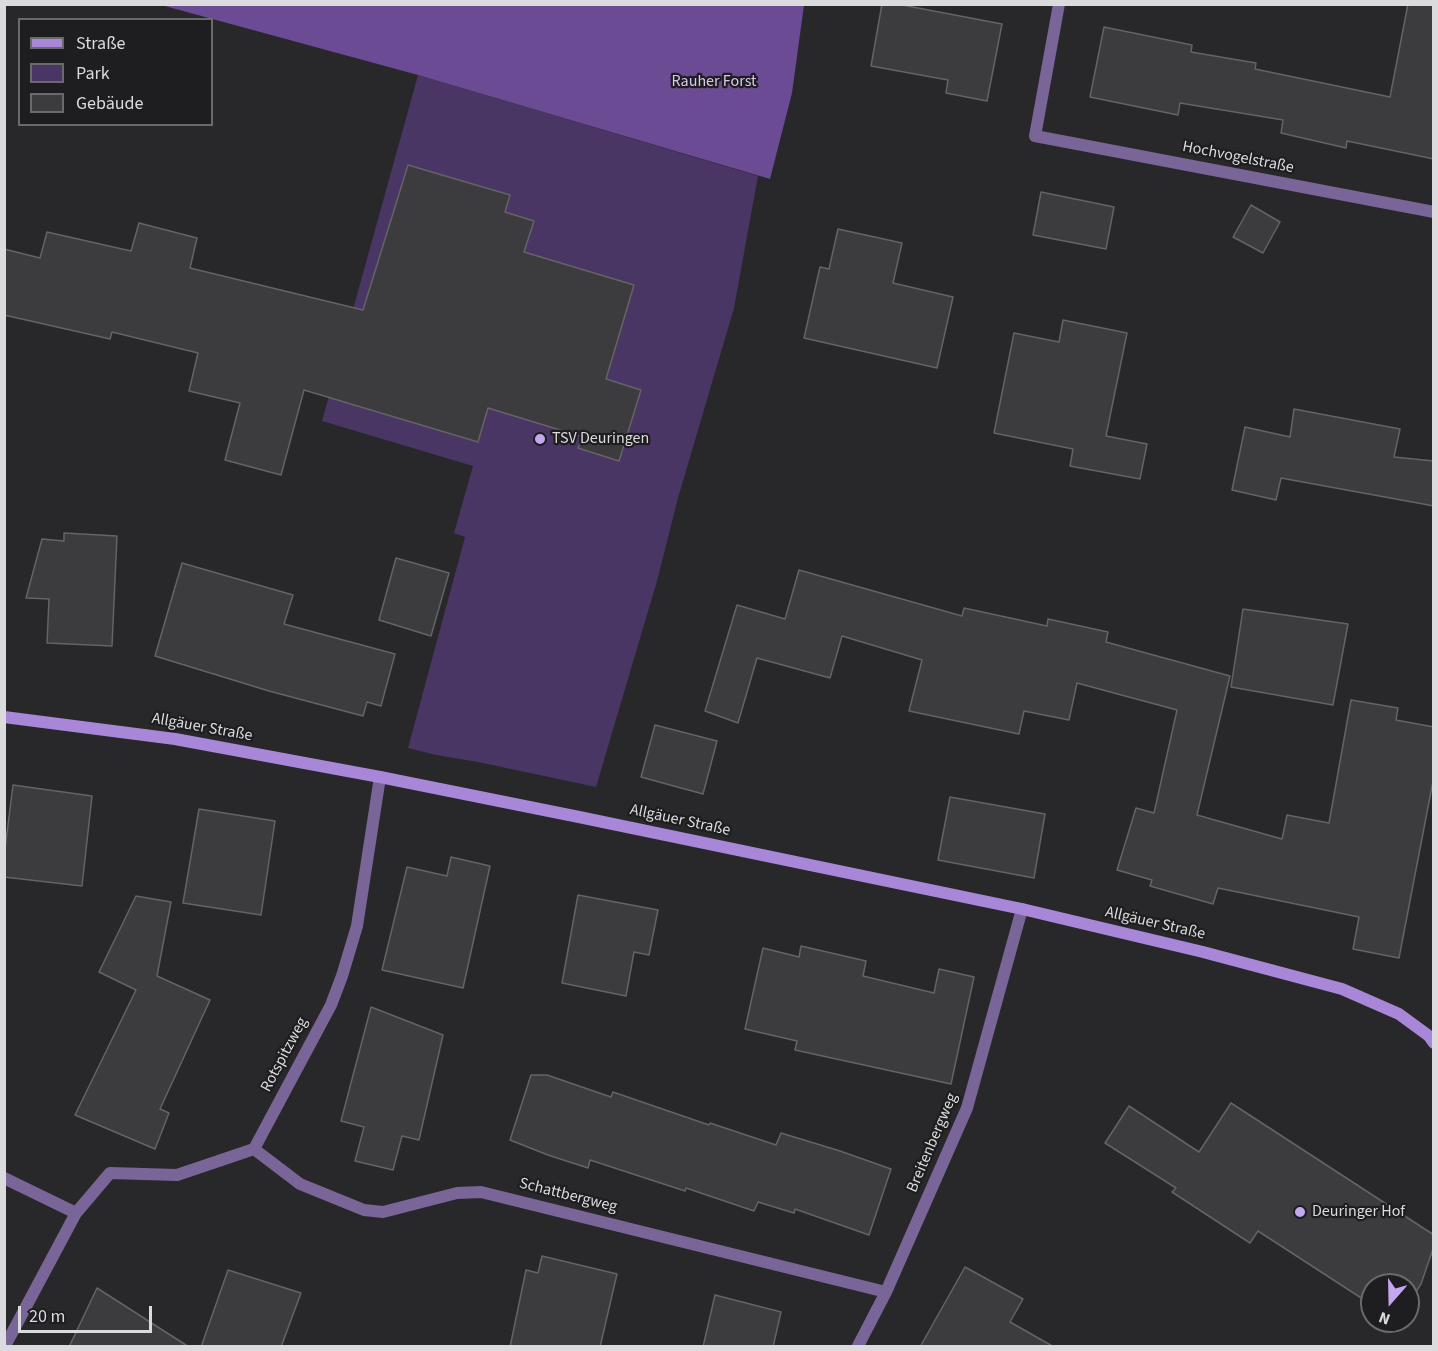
<!DOCTYPE html>
<meta charset="utf-8">
<style>
body{margin:0}
#map{position:relative;width:1438px;height:1351px;overflow:hidden;background:#282729;font-family:"Source Sans 3",sans-serif}
canvas{display:block}
.frame{position:absolute;inset:0;border:6px solid #dbdadc;pointer-events:none}
.legend{position:absolute;left:18px;top:18px;width:195px;height:108px;box-sizing:border-box;background:#1e1d20;border:2px solid #6a696b;margin:0;padding:8px 10px;list-style:none;font-size:18px;color:#dbdadc}
.legend li{display:flex;align-items:center;gap:12px;height:30px}
.legend b{width:30px;border:2px solid #6a696b}
.north{position:absolute;left:1360px;top:1273px;width:60px;height:60px;box-sizing:border-box;background:#1e1d20;border:2px solid #6a696b;border-radius:50%;rotate:200deg;font-size:16px;font-weight:700;line-height:24px;text-align:center;color:#dbdadc}
.north::after{content:'';display:block;margin:auto;width:21px;height:27px;background:#c4a7f1;clip-path:polygon(50% 0,100% 100%,50% 72%,0 100%)}
.scale{position:absolute;left:18px;top:1306px;width:134px;height:27px;box-sizing:border-box;border:3px solid #dbdadc;border-top:0;padding-left:8px;font-size:18px;line-height:21px;white-space:nowrap;color:#dbdadc;-webkit-text-stroke:4px #1e1d20;paint-order:stroke}
</style>
<div id="map">
<canvas width="1438" height="1351"></canvas>
<div class="frame"></div>
<ul class="legend">
<li><b style="height:8px;background:#a887d8"></b>Straße</li>
<li><b style="height:16px;background:#493664"></b>Park</li>
<li><b style="height:16px;background:#3c3b3e"></b>Gebäude</li>
</ul>
<div class="north">N</div>
<div class="scale">20 m</div>
</div>
<script>
const c = document.querySelector('canvas').getContext('2d');
c.lineJoin = 'round';
function paint(path, color) {
  c.fillStyle = color;
  c.fill(path, 'evenodd');
}
function poly(rows) {
  const path = new Path2D();
  for (const r of rows) {
    path.moveTo(r[0], r[1]);
    for (let i = 2; i < r.length; i += 2) path.lineTo(r[i], r[i + 1]);
  }
  return path;
}
function stroke(path, color, width, dash) {
  c.strokeStyle = color;
  c.lineWidth = width;
  c.lineCap = dash ? 'butt' : 'round';
  c.setLineDash(dash || []);
  c.stroke(path);
}
function drawText(font, color, halo, rows, align = 'center') {
  c.font = font + ' "Source Sans 3",sans-serif';
  c.lineWidth = 4.5;
  c.setLineDash([]);
  c.textBaseline = 'middle';
  c.strokeStyle = halo;
  c.fillStyle = color;
  for (const [text, x, y, turn = 0] of rows) {
    c.save();
    c.translate(x, y);
    c.rotate((+turn || 0) * Math.PI / 180);
    c.textAlign = isNaN(turn) ? turn : align;
    if (halo) c.strokeText(text, 0, 0);
    c.fillText(text, 0, 0);
    c.restore();
  }
}
const green = poly([
 [418,75,758,176,734,308,678,498,657,581,596,787,478,762,436,755,408,748,465,537,454,533,473,466,322,421]
]);
const forest = poly([
 [161,5,804,4,804,5,792,93,770,179,418,75]
]);
const building = poly([
 [882,4,897,4,1002,24,987,101,946,93,948,80,871,66,882,4],
 [1408,4,1434,4,1434,159,1347,141,1346,148,1281,133,1283,120,1180,103,1178,115,1090,97,1104,27,1192,45,1191,52,1256,63,1255,69,1390,97,1408,4],
 [408,165,510,195,505,212,534,221,524,252,634,285,606,379,641,390,619,461,578,448,583,437,488,408,478,442,304,390,281,475,225,460,240,403,189,391,198,353,112,332,110,339,4,315,4,249,40,258,47,232,131,251,139,223,197,238,190,268,363,310,408,165],
 [1041,192,1114,207,1106,249,1033,235,1041,192],
 [1251,205,1280,222,1263,253,1233,237,1251,205],
 [838,229,902,243,893,283,953,297,937,368,804,338,820,267,829,269,838,229],
 [1063,320,1127,333,1106,436,1147,444,1140,479,1070,466,1073,449,994,433,1014,333,1059,342,1063,320],
 [1294,409,1400,429,1394,457,1434,461,1434,506,1281,478,1276,500,1232,490,1245,427,1290,437,1294,409],
 [64,533,117,536,112,646,47,643,49,599,26,598,42,539,64,541,64,533],
 [396,558,449,573,431,636,379,620,396,558],
 [182,563,293,595,284,624,395,654,381,706,367,702,363,716,269,691,155,656,182,563],
 [799,570,962,616,964,608,1047,626,1048,619,1108,632,1106,642,1230,676,1197,815,1282,839,1287,815,1329,823,1351,700,1398,708,1396,720,1434,727,1434,776,1399,958,1353,949,1359,917,1218,888,1213,904,1150,886,1152,880,1117,870,1136,808,1154,813,1177,710,1077,683,1069,720,1024,711,1019,734,909,711,922,660,842,636,830,678,757,658,738,723,705,711,737,605,785,619,799,570],
 [1243,609,1348,624,1333,705,1231,687,1243,609],
 [655,725,717,741,703,794,641,777,655,725],
 [13,785,92,796,82,886,4,877,4,857,13,785],
 [950,797,1045,814,1034,878,938,860,950,797],
 [199,809,275,821,261,915,183,903,199,809],
 [451,857,490,866,463,988,382,970,407,867,447,876,451,857],
 [578,895,658,910,649,955,634,952,626,996,562,983,578,895],
 [136,896,171,902,157,976,210,1000,160,1109,169,1113,155,1149,75,1115,136,990,99,972,136,896],
 [801,946,866,961,863,976,934,993,939,969,974,977,951,1084,795,1050,797,1041,745,1029,763,948,799,957,801,946],
 [371,1007,443,1035,419,1140,402,1136,393,1170,355,1161,364,1127,341,1121,371,1007],
 [531,1075,547,1075,611,1097,613,1092,709,1125,710,1123,776,1145,781,1133,840,1151,891,1169,869,1235,795,1209,794,1213,758,1202,754,1211,686,1188,685,1191,590,1160,588,1168,548,1155,510,1140,531,1075],
 [1231,1103,1434,1235,1434,1246,1421,1284,1408,1304,1408,1285,1372,1285,1372,1305,1258,1231,1250,1243,1172,1192,1176,1188,1105,1143,1129,1106,1199,1152,1231,1103],
 [542,1256,617,1274,600,1347,510,1347,526,1270,538,1273,542,1256],
 [965,1267,1023,1299,1010,1322,1054,1347,920,1347,965,1267],
 [228,1270,301,1293,281,1347,201,1347,228,1270],
 [97,1288,189,1347,69,1347,97,1288],
 [715,1295,781,1312,773,1347,703,1347,715,1295]
]);
const street = poly([
 [1059,4,1035,136,1434,212],
 [254,1149,300,1184,364,1210,383,1212,457,1193,481,1192,886,1292],
 [4,1178,76,1213],
 [5,1346,76,1213,110,1173,177,1175,254,1149,331,1005,342,976,357,926,380,777],
 [858,1346,886,1292,967,1108,1022,909]
]);
const secondary = poly([
 [4,717,175,739,380,777,579,817,1022,909,1203,952,1342,989,1399,1014,1429,1036,1434,1043]
]);
const markers = [
 [540,439,6,"#c4a7f1"],
 [1300,1212,6,"#c4a7f1"]
];
const parkNames = [
 ["Rauher Forst",714,82]
];
const streetNames = [
 ["Hochvogelstraße",1238,158,11],
 ["Allgäuer Straße",202,728,10],
 ["Allgäuer Straße",680,821,12],
 ["Allgäuer Straße",1155,924,13],
 ["Rotspitzweg",285,1055,-62],
 ["Breitenbergweg",933,1143,-67],
 ["Schattbergweg",568,1196,14]
];
const poiNames = [
 ["TSV Deuringen",552,439],
 ["Deuringer Hof",1312,1212]
];
paint(green, '#493664');
paint(forest, '#6a4b94');
paint(building, '#3c3b3e');
stroke(building, '#646366', 1.5);
stroke(street, '#796598', 12);
stroke(secondary, '#a887d8', 12);
for (const [x, y, r, color] of markers) {
  const dot = new Path2D();
  dot.arc(x, y, r, 0, 2 * Math.PI);
  c.fillStyle = color;
  c.fill(dot);
  stroke(dot, '#1e1d20', 2);
}
drawText('16px', '#d8c9f2', '#1e1d20', parkNames);
drawText('16px', '#dbdadc', '#1e1d20', streetNames);
drawText('16px', '#dbdadc', '#1e1d20', poiNames, 'left');
</script>
